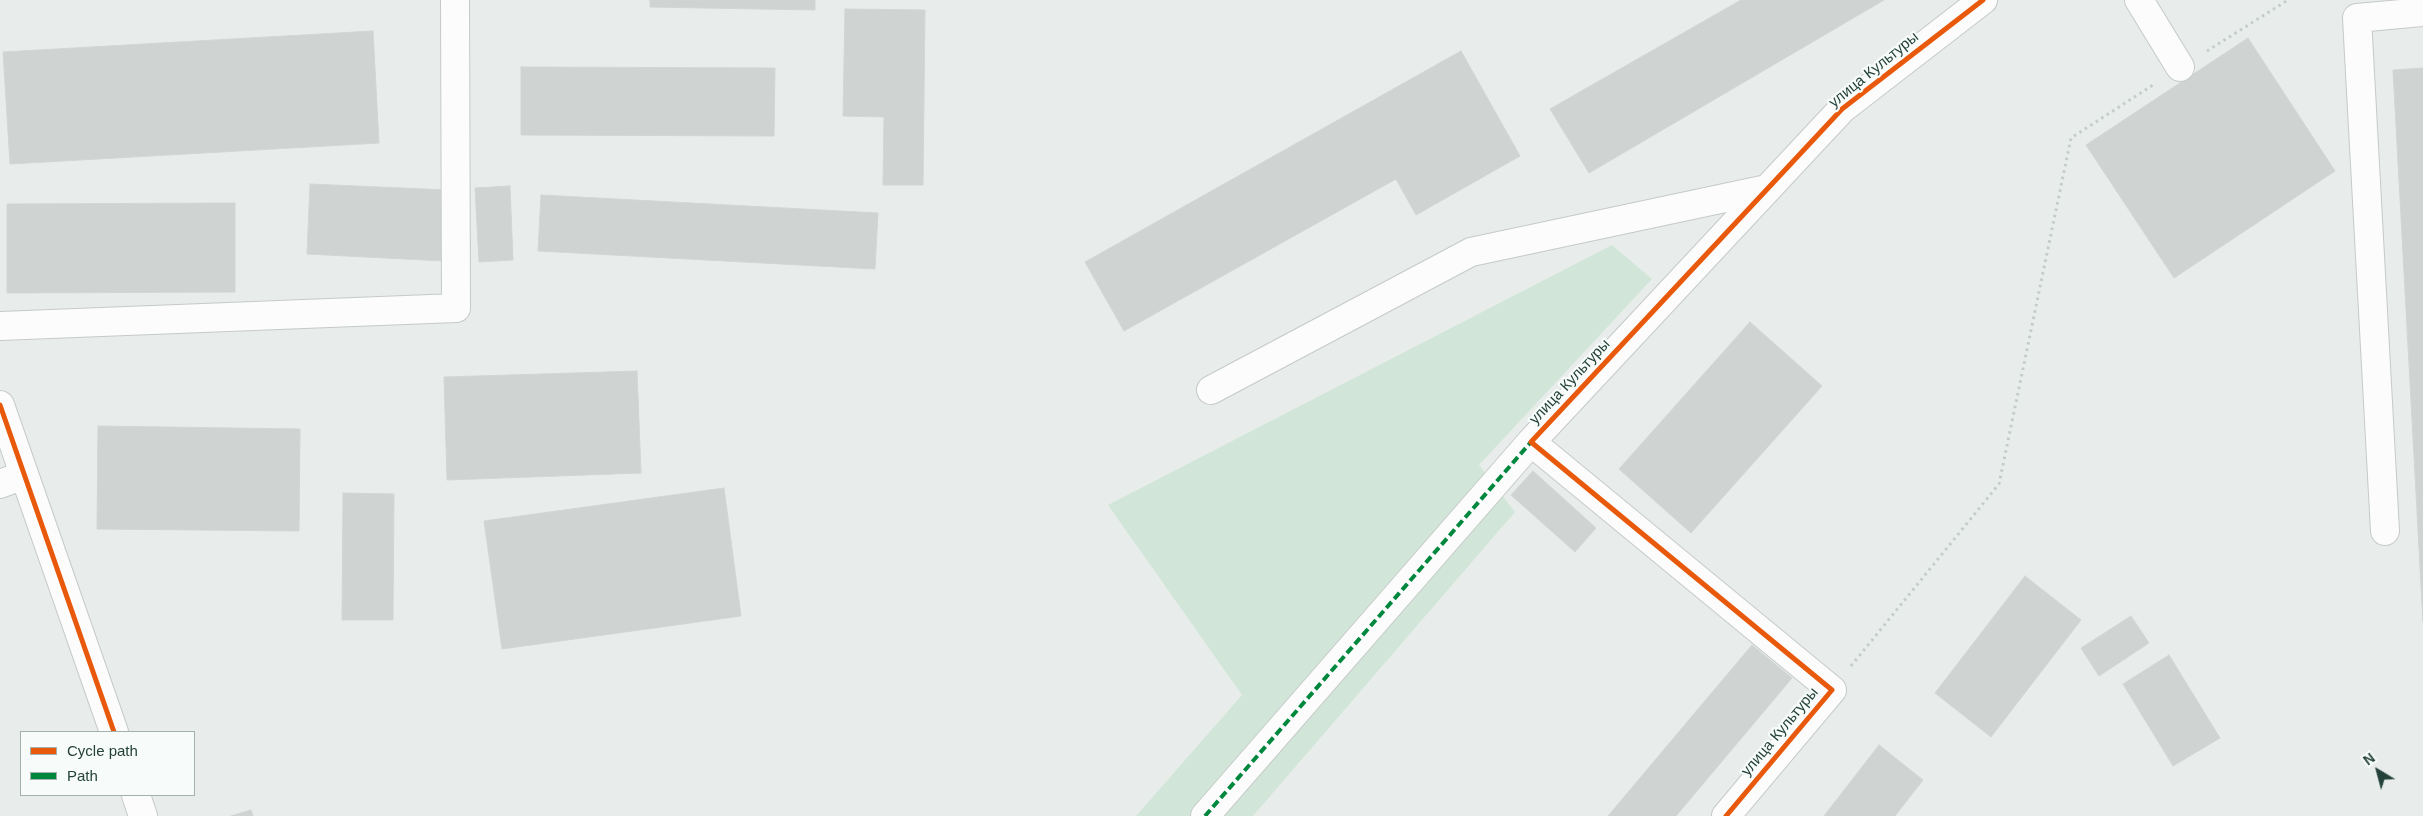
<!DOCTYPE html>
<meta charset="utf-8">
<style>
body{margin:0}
#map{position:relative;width:2423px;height:816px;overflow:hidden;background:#e8edeb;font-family:Arial,sans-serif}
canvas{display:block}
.legend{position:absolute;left:20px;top:731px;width:175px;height:65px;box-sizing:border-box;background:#f7fbf9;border:1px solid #a3b1ad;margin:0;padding:6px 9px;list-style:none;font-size:15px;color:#24423a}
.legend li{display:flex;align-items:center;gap:10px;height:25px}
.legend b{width:25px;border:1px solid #a3b1ad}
.north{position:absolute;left:2353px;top:746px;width:50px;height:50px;-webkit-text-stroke:4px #f7fbf9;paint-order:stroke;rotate:323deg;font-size:14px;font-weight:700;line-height:20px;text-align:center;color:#24423a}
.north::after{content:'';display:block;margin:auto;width:18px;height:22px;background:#24423a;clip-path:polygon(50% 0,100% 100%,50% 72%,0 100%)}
</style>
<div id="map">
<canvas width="2423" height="816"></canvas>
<ul class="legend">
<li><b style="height:6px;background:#e8590c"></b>Cycle path</li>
<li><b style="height:6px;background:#00873e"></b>Path</li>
</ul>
<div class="north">N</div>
</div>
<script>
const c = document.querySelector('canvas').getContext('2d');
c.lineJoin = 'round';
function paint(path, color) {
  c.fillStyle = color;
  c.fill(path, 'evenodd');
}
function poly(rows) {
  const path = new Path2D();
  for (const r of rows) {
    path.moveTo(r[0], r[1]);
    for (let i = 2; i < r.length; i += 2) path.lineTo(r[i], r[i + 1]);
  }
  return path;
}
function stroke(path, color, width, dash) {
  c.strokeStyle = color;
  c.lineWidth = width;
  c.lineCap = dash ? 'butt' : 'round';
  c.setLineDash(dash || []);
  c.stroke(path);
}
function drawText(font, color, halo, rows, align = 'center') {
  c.font = font + ' Arial,sans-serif';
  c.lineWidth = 4.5;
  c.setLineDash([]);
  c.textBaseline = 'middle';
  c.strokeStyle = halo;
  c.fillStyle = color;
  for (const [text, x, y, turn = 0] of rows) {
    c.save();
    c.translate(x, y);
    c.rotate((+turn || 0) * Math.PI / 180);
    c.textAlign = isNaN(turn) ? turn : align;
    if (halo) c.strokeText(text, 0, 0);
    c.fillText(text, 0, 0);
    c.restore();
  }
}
const green = poly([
 [1612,245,1652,279,1479,465,1515,512,1253,816,1136,816,1242,695,1108,505]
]);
const building = poly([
 [650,0,815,0,815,10,650,7,650,0],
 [1741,0,1884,0,1589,173,1550,109,1741,0],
 [845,9,925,10,923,185,883,185,884,117,843,116,845,9],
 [373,31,379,143,10,164,3,52,373,31],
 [2248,38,2335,171,2174,278,2086,145,2248,38],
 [1461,51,1520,156,1416,215,1396,179,1124,331,1085,262,1461,51],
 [521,67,775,68,774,136,521,135,521,67],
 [2423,68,2423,622,2393,70,2423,68],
 [310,184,448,190,444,261,307,254,310,184],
 [510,186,513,260,479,262,475,188,510,186],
 [541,195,878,213,875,269,538,251,541,195],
 [235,203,235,292,7,293,7,204,235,203],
 [1750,322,1822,386,1691,533,1619,469,1750,322],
 [637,371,641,473,447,480,444,377,637,371],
 [98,426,300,429,299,531,97,529,98,426],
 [1533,471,1596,528,1575,552,1511,495,1533,471],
 [724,488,741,616,502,649,484,521,724,488],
 [343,493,394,494,393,620,342,620,343,493],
 [2025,576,2081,620,1991,737,1935,693,2025,576],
 [2131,616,2149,643,2099,676,2081,648,2131,616],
 [1752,645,1792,678,1676,816,1608,816,1752,645],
 [2169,655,2220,738,2173,766,2123,684,2169,655],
 [1879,745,1923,780,1895,816,1824,816,1879,745],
 [251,810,253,816,231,816,251,810]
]);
const path = poly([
 [2207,51,2288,0],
 [1851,666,1999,484,2071,138,2153,85]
]);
const minor = poly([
 [2139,0,2180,67],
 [0,326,456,308,455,0],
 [1211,390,1471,252,1767,189],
 [0,405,114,732],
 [0,484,24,475],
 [2385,531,2357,18,2423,12],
 [136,795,143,816],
 [1205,816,1531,442],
 [1726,816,1832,690,1531,442,1842,109,1983,0]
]);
const quiet = poly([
 [1205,816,1531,442]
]);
const cycleway = poly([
 [0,405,114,732],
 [1726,816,1832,690,1531,442,1842,109,1983,0]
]);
const streetNames = [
 ["улица Культуры",1874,70,-39],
 ["улица Культуры",1570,382,-47],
 ["улица Культуры",1780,732,-50]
];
paint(green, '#d1e6d8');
paint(building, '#cfd4d2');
stroke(building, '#d1d6d4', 1);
stroke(minor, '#c5cac8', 30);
stroke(path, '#c3ccca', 3, [2.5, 4]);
stroke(minor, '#fcfcfc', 28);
stroke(quiet, '#00873e', 4, [8, 4]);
stroke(cycleway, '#e8590c', 5);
drawText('15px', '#24423a', '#f7fbf9', streetNames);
</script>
